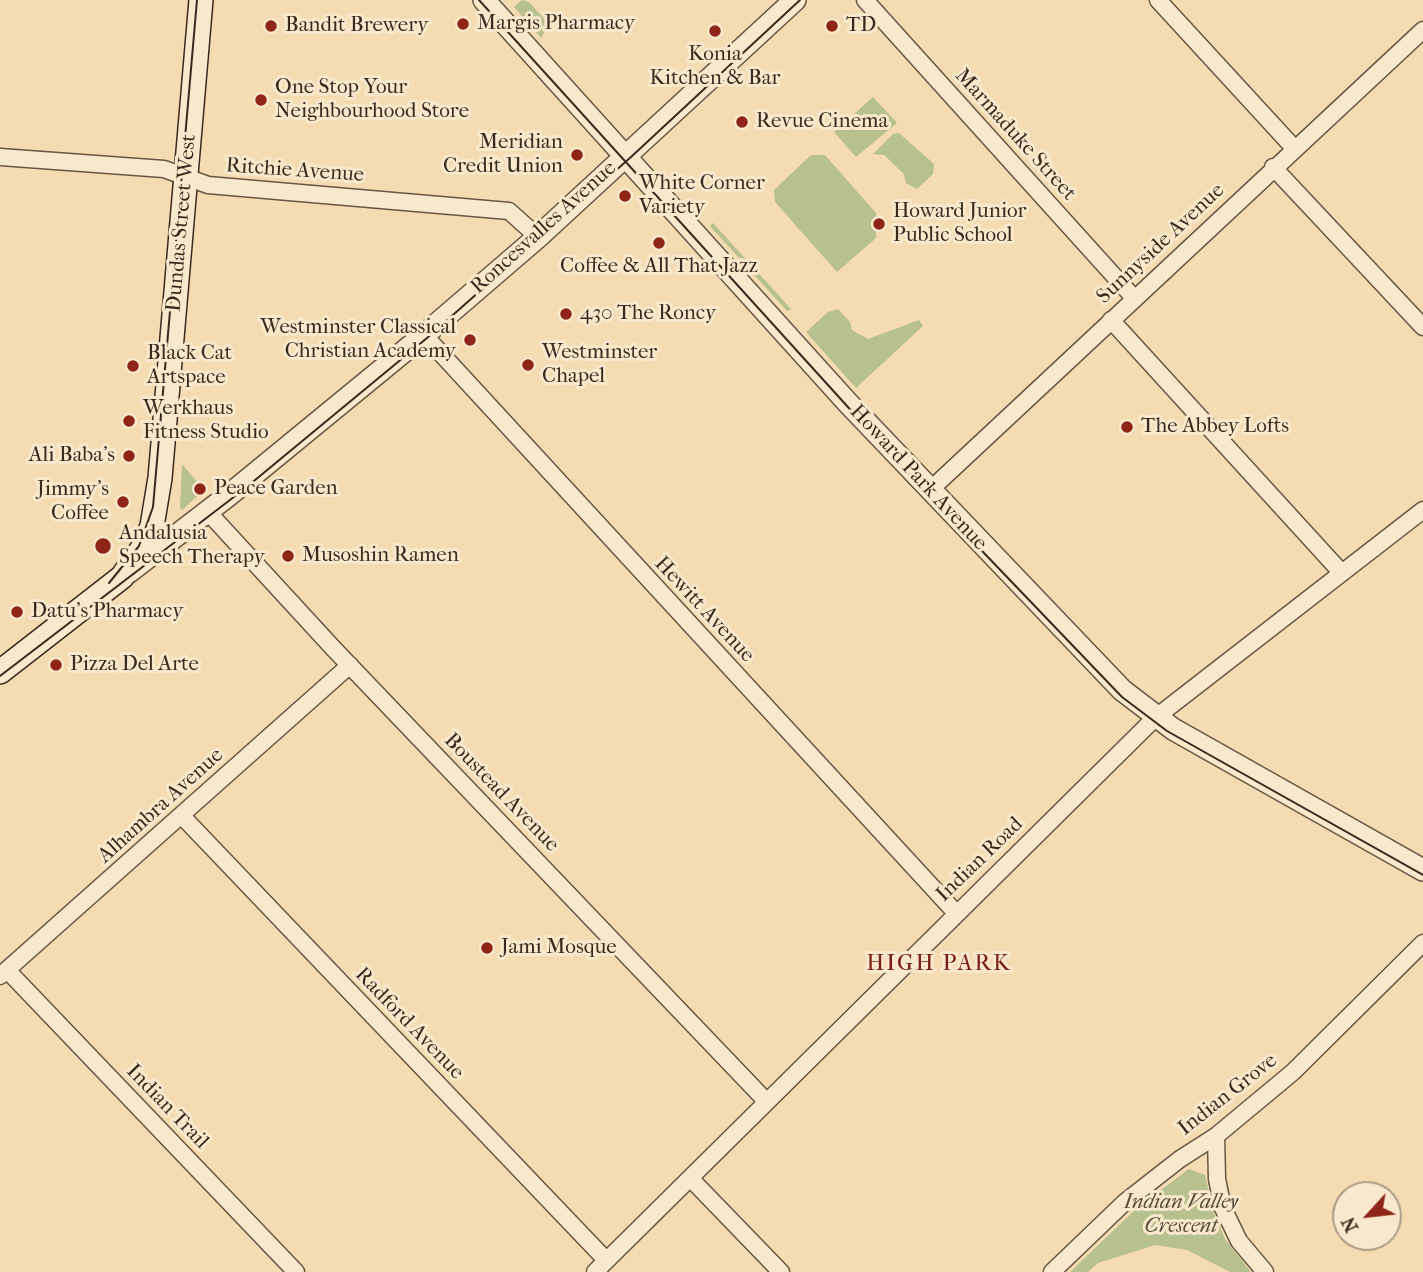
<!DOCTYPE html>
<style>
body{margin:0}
#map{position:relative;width:1423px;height:1272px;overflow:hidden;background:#f4dbb1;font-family:"IM FELL French Canon",serif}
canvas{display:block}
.north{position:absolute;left:1332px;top:1181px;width:70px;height:70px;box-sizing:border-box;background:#f8e8cc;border:2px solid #ac9c86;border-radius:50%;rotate:243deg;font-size:19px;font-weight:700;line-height:28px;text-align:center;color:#39291e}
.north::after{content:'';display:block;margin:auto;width:24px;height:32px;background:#8f2418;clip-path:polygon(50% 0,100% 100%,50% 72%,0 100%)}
</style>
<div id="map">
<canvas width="1423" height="1272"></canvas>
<div class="north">N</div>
</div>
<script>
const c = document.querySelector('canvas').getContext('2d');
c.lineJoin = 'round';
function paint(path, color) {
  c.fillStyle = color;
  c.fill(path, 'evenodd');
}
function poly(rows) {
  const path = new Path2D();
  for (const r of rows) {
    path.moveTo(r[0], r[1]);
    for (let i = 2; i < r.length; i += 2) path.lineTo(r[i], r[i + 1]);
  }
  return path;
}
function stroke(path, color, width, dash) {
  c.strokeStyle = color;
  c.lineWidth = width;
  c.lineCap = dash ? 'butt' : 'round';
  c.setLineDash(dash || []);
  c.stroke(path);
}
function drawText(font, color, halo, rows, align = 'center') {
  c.font = font + ' "IM FELL French Canon",serif';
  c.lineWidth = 6;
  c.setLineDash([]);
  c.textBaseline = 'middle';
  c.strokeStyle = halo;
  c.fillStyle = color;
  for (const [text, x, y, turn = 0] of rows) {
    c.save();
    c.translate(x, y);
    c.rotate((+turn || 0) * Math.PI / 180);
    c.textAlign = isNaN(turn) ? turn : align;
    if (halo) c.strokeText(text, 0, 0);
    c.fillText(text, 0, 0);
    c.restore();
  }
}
const green = poly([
 [522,0,529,2,549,24,541,38,514,7],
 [873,97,897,123,856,157,834,132],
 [899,133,934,164,933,174,917,189,906,183,904,174,884,155,873,154,893,134],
 [811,155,825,155,876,213,876,238,837,272,775,202,774,190],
 [713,223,791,309,787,311,710,226],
 [838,309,850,322,852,330,868,339,919,320,923,326,856,388,806,332,828,312],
 [182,464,204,490,182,510,180,507],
 [1189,1169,1205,1175,1214,1213,1225,1239,1251,1272,1230,1272,1187,1250,1155,1245,1098,1263,1088,1272,1070,1272,1138,1207]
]);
const minor = poly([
 [865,0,1134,298],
 [1158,0,1294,148],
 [0,157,164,169,208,185,509,211,538,237],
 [1273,167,1423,327],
 [1111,320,1340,571],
 [424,335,956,913],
 [929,491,1423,30],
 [208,512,333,648,767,1102],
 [182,816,606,1260],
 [7,970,296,1272],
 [0,976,350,665],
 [1216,1136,1217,1179,1223,1208,1239,1241,1265,1272],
 [690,1178,781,1272],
 [595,1272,1155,718,1423,510],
 [1052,1272,1125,1202,1180,1159,1216,1136,1293,1072,1423,943]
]);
const tertiary = poly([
 [484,0,847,402,1122,690,1173,729,1423,870],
 [129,572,229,495,424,335,538,237,795,0]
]);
const secondary = poly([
 [0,672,122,577,144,546,152,526,160,478,201,0]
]);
const tram = poly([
 [479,0,915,481,1122,697,1167,731,1423,875],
 [109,583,139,546,153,507,197,0],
 [0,676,243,490,427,338,631,157,800,0]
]);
const markers = [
 [463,24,7,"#8f2418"],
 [271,26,7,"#8f2418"],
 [832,26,7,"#8f2418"],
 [715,31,7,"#8f2418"],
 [261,100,7,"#8f2418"],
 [742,122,7,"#8f2418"],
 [577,155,7,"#8f2418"],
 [625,196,7,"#8f2418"],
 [879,224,7,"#8f2418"],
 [659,243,7,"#8f2418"],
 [566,314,7,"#8f2418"],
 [470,340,7,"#8f2418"],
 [528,365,7,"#8f2418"],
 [133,366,7,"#8f2418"],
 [129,421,7,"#8f2418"],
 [1127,427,7,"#8f2418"],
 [129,456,7,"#8f2418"],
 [200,489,7,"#8f2418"],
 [123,502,7,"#8f2418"],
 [103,546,9,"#8f2418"],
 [288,556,7,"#8f2418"],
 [17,612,7,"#8f2418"],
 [56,665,7,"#8f2418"],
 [487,948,7,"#8f2418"]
];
const poiNames = [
 ["Margis Pharmacy",477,24],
 ["Bandit Brewery",285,26],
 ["TD",846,26],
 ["Konia",715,55,"center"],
 ["Kitchen & Bar",715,79,"center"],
 ["One Stop Your",275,88],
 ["Neighbourhood Store",275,112],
 ["Revue Cinema",756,122],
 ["Meridian",563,143,"right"],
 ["Credit Union",563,167,"right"],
 ["White Corner",639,184],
 ["Variety",639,208],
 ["Howard Junior",893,212],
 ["Public School",893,236],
 ["Coffee & All That Jazz",659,267,"center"],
 ["430 The Roncy",580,314],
 ["Westminster Classical",456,328,"right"],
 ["Christian Academy",456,352,"right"],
 ["Westminster",542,353],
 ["Chapel",542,377],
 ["Black Cat",147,354],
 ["Artspace",147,378],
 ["Werkhaus",143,409],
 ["Fitness Studio",143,433],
 ["The Abbey Lofts",1141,427],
 ["Ali Baba's",115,456,"right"],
 ["Peace Garden",214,489],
 ["Jimmy's",109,490,"right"],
 ["Coffee",109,514,"right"],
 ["Andalusia",119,534],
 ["Speech Therapy",119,558],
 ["Musoshin Ramen",302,556],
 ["Datu's Pharmacy",31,612],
 ["Pizza Del Arte",70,665],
 ["Jami Mosque",501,948]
];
const streetNames = [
 ["Marmaduke Street",1015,135,48],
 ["Ritchie Avenue",295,171,4],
 ["Dundas Street West",182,223,-85],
 ["Roncesvalles Avenue",544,228,-42],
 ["Sunnyside Avenue",1161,244,-43],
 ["Howard Park Avenue",918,478,47],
 ["Hewitt Avenue",704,610,47],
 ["Boustead Avenue",501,793,46],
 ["Alhambra Avenue",161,806,-42],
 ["Indian Road",980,860,-44],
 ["Radford Avenue",409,1024,46],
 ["Indian Grove",1228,1095,-38],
 ["Indian Trail",167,1107,46]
];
const parkNames = [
 ["Indian Valley",1181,1203],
 ["Crescent",1181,1227]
];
const neighbourhoodNames = [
 ["HIGH PARK",939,964]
];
paint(green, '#b7c18f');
stroke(minor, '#685643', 19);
stroke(tertiary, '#685643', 24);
stroke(secondary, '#39291e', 26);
stroke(minor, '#f8e8cc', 16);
stroke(tertiary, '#f8e8cc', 21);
stroke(secondary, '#f8e8cc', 23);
stroke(tram, '#39291e', 2);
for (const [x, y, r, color] of markers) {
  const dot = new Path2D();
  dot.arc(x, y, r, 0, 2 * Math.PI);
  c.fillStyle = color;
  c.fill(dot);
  stroke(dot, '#f8e8cc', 2.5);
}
drawText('21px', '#39291e', '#f8e8cc', poiNames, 'left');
drawText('21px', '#39291e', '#f8e8cc', streetNames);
drawText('italic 21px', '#584f3a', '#f8e8cc', parkNames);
c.letterSpacing = '2px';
drawText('23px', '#7a1f14', '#f8e8cc', neighbourhoodNames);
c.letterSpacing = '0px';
</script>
